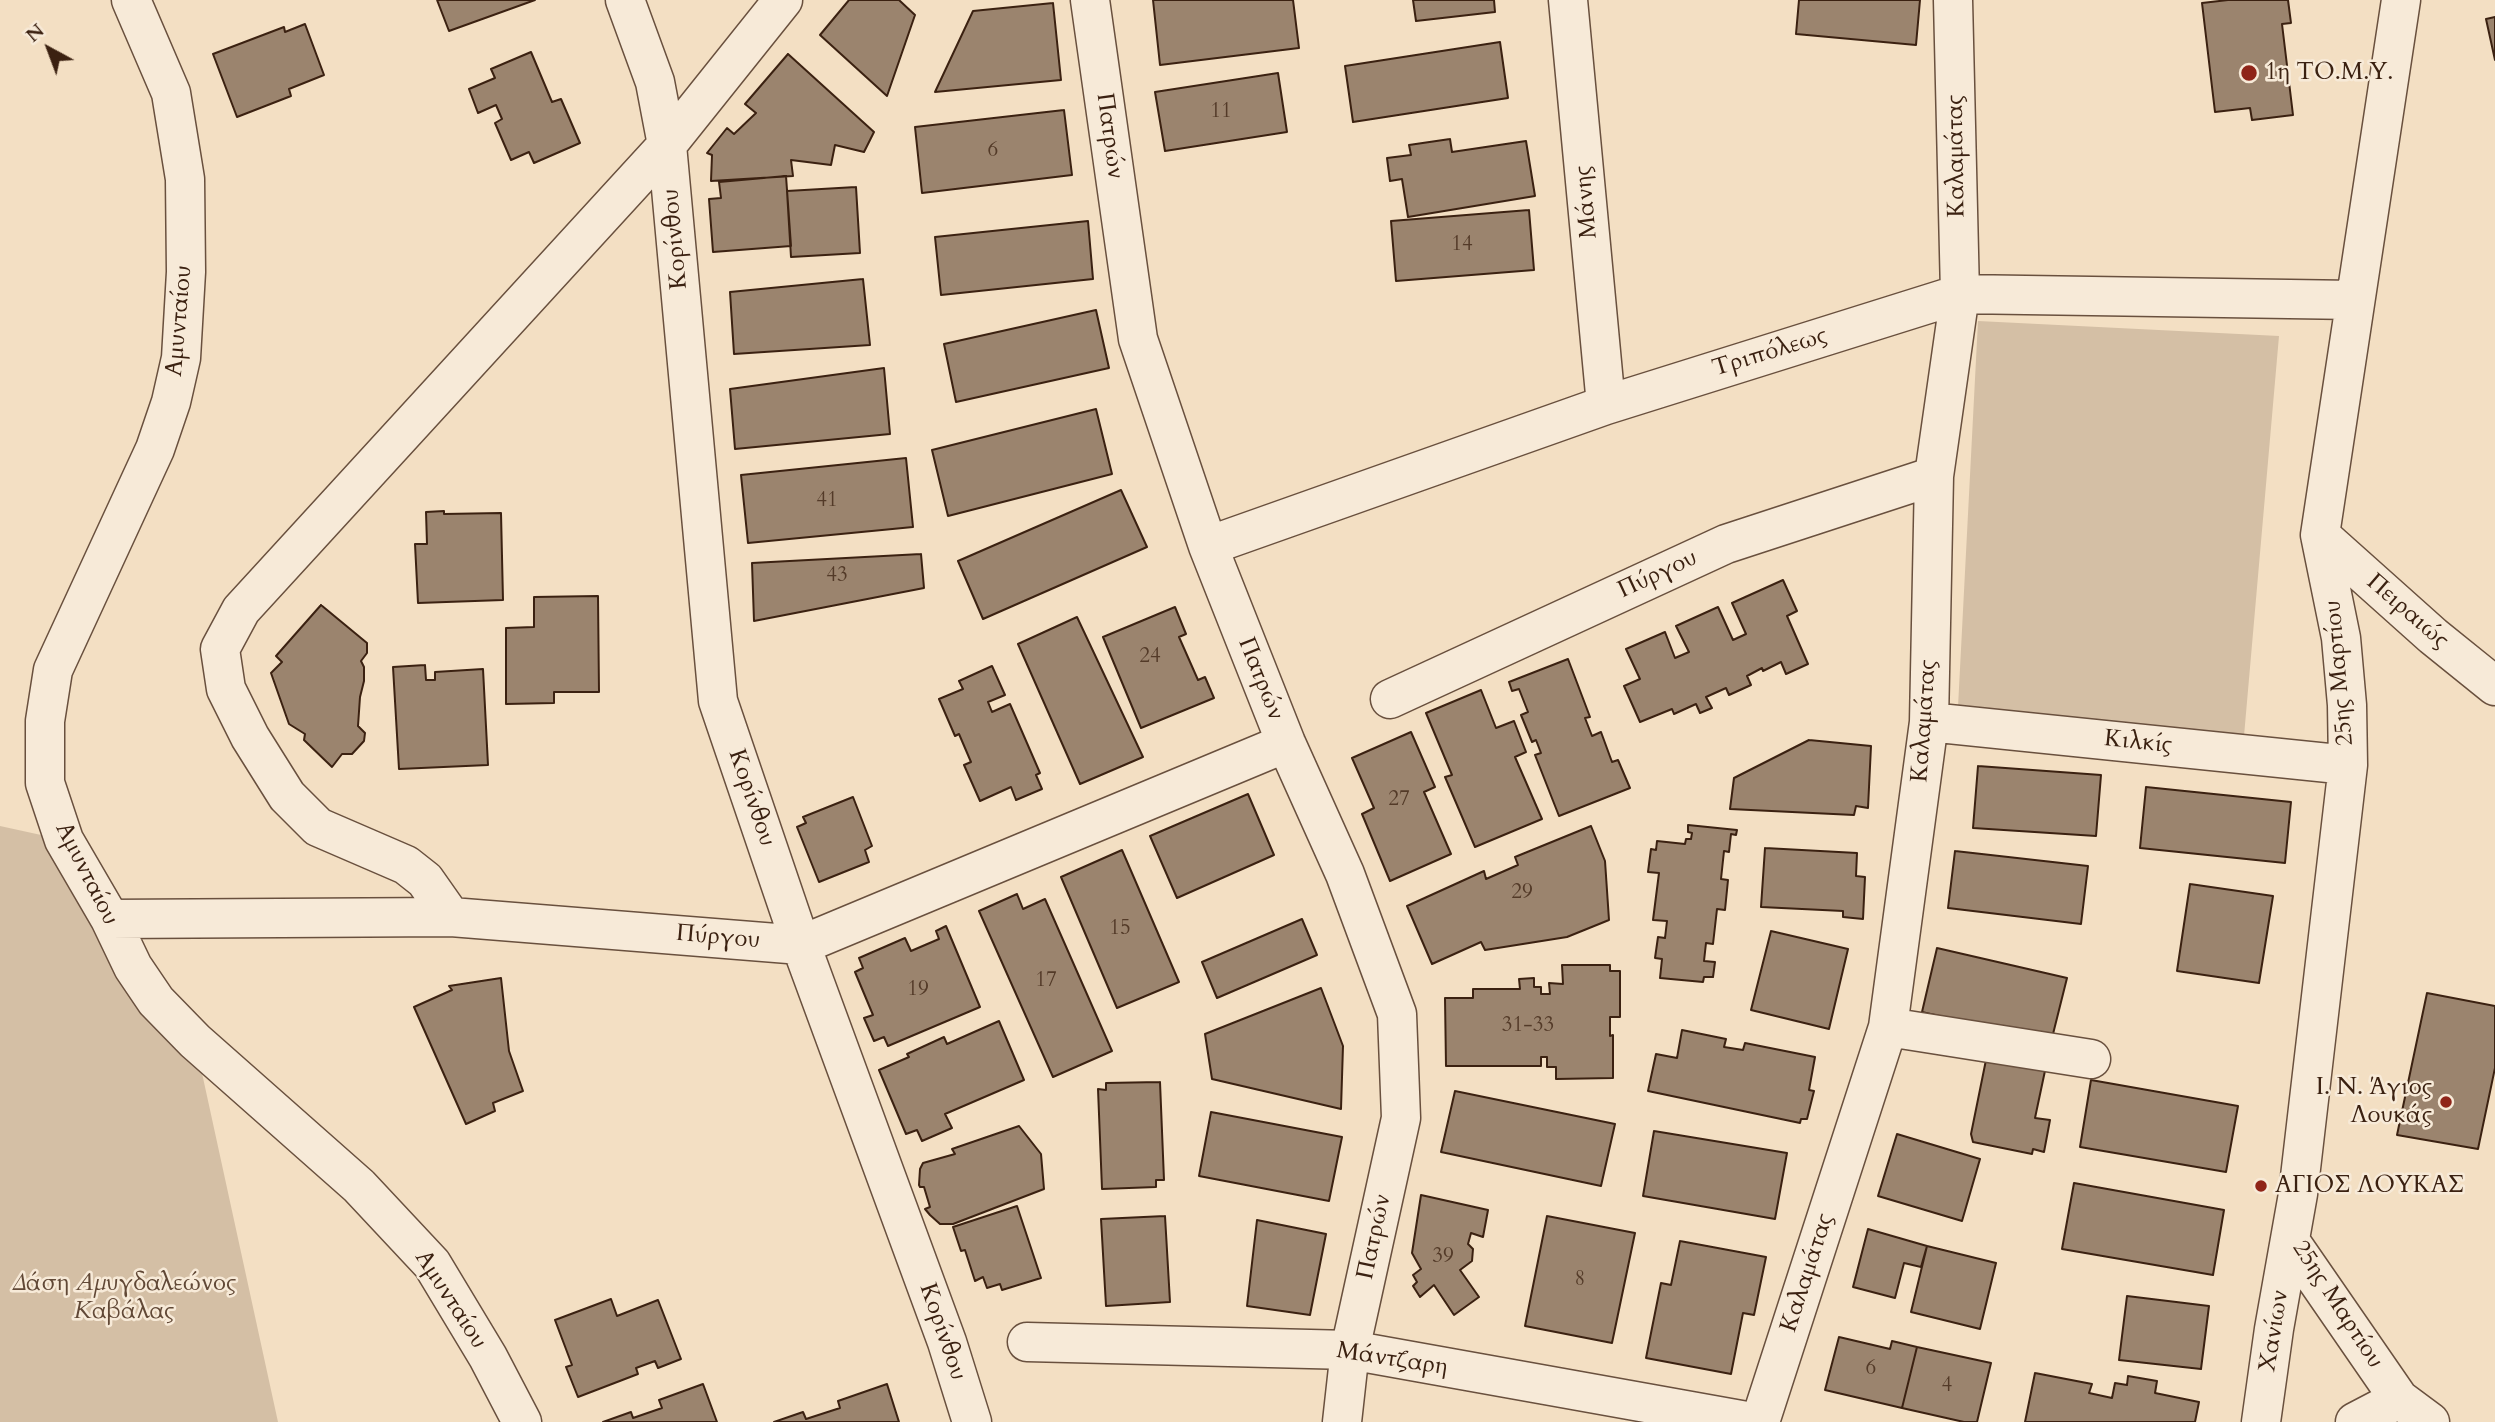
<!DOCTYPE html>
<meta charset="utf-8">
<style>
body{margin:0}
#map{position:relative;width:2495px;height:1422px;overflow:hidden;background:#f3dfc3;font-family:Cardo,serif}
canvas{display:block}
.north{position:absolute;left:14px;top:14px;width:70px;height:70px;-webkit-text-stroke:5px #f7ead8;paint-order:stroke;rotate:319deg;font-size:19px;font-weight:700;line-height:28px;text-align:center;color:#3b2111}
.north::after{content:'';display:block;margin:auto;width:24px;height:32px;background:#3b2111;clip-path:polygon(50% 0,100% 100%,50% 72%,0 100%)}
</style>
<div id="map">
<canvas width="2495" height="1422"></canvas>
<div class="north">N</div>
</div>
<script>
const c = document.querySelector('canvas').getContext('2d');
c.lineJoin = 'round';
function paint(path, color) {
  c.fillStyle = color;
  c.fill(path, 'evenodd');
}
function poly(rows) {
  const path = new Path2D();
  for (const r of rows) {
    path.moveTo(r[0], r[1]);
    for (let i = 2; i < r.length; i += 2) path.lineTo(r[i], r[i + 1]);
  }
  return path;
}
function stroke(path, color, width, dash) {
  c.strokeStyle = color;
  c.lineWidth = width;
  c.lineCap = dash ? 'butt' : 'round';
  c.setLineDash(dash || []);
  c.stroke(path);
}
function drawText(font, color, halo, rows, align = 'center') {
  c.font = font + ' Cardo,serif';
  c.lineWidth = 5;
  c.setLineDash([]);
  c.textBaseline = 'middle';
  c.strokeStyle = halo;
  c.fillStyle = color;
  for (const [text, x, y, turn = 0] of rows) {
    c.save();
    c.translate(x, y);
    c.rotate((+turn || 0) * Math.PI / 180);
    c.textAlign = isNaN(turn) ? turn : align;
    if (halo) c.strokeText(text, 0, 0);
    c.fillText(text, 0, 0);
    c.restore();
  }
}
const green = poly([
 [1978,321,2279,336,2244,736,1958,707],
 [0,826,64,840,195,1041,278,1422,0,1422]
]);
const building = poly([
 [437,0,535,0,449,31,437,0],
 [849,0,899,0,915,15,887,96,820,35,849,0],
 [1153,0,1293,0,1299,48,1160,65,1153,0],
 [1413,0,1494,0,1495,12,1416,21,1413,0],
 [1799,0,1920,0,1916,45,1796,34,1799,0],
 [2228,0,2288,0,2291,23,2282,24,2293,115,2252,120,2250,108,2215,112,2202,3,2228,0],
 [1053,3,1061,80,935,92,973,11,1053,3],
 [2495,17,2495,60,2486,19,2495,17],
 [305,24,324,75,289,89,291,96,237,117,213,54,284,27,285,32,305,24],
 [1500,42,1508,98,1353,122,1345,66,1500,42],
 [531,52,552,102,561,99,580,143,534,163,529,152,511,160,495,123,502,119,496,105,478,113,469,89,495,78,491,69,531,52],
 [788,54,874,132,864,152,835,145,831,165,791,160,793,176,711,181,712,155,707,153,727,128,734,134,756,113,745,104,788,54],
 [1278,73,1287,132,1165,151,1155,92,1278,73],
 [1064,110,1072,175,922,193,915,127,1064,110],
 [1450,139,1452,152,1526,141,1535,196,1408,217,1402,179,1390,181,1387,158,1411,155,1409,145,1450,139],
 [786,176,791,246,713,252,709,199,721,198,719,182,786,176],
 [856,187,860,253,791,257,787,191,856,187],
 [1529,210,1534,270,1396,281,1391,221,1529,210],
 [1088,221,1093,279,941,295,935,237,1088,221],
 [863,279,870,345,734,354,730,292,863,279],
 [1096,310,1109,368,956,402,944,344,1096,310],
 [884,368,890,434,735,449,730,389,884,368],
 [1096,409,1112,474,948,516,932,450,1096,409],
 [906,458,913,527,748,543,741,475,906,458],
 [1121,490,1147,547,983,619,958,561,1121,490],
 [444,511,444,514,501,513,503,600,418,603,415,544,427,544,426,512,444,511],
 [921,554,924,588,754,621,752,563,921,554],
 [1783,580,1797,611,1787,616,1808,664,1786,674,1781,662,1763,671,1762,668,1747,676,1751,685,1729,695,1726,688,1706,697,1712,708,1700,713,1696,704,1674,714,1672,709,1640,722,1624,686,1640,679,1626,649,1665,632,1675,658,1689,652,1676,626,1718,607,1733,640,1746,634,1732,603,1783,580],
 [598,596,599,692,554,692,554,703,506,704,506,628,534,627,534,597,598,596],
 [321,605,367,643,367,653,361,661,364,667,364,681,360,697,358,726,365,733,364,741,352,754,342,754,332,767,304,740,305,734,289,724,271,673,282,662,276,656,321,605],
 [1175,607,1186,634,1179,637,1198,680,1205,677,1214,698,1141,728,1103,637,1175,607],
 [1077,617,1143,757,1080,784,1018,644,1077,617],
 [1568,659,1590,717,1585,718,1592,736,1601,732,1612,762,1618,760,1630,788,1559,816,1535,755,1541,753,1536,740,1532,742,1521,715,1528,712,1519,689,1512,691,1509,682,1568,659],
 [425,665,426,680,435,680,435,672,483,669,488,765,399,769,393,667,425,665],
 [992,666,1005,695,988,702,992,712,1010,704,1040,773,1036,775,1042,789,1016,800,1011,787,980,801,964,765,971,762,959,734,955,736,939,699,963,689,959,681,992,666],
 [1481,690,1496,728,1514,721,1526,752,1515,757,1542,819,1475,847,1445,777,1452,775,1426,713,1481,690],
 [1411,732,1435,787,1424,792,1451,854,1390,881,1362,814,1374,808,1352,758,1411,732],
 [1809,740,1871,746,1868,808,1856,806,1854,815,1730,809,1734,778,1809,740],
 [1978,766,2101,775,2096,836,1973,828,1978,766],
 [2146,787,2291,802,2285,863,2140,848,2146,787],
 [1248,794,1274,855,1177,898,1150,836,1248,794],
 [853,797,872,846,865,850,869,862,819,882,797,827,806,823,803,817,853,797],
 [1688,825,1737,830,1736,835,1731,834,1729,852,1724,851,1721,879,1728,880,1725,910,1717,909,1713,944,1706,943,1704,961,1715,962,1713,977,1704,977,1703,982,1660,978,1662,959,1655,958,1658,937,1665,938,1667,921,1653,920,1659,873,1648,872,1651,849,1656,850,1657,841,1685,844,1686,839,1691,839,1692,833,1688,832,1688,825],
 [1591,826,1605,861,1609,920,1567,937,1485,950,1481,942,1432,964,1407,906,1484,871,1486,879,1518,865,1515,857,1591,826],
 [1765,848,1857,853,1856,876,1865,877,1863,919,1843,917,1843,911,1761,907,1765,848],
 [1122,850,1179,982,1117,1008,1061,877,1122,850],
 [1955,851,2088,866,2081,924,1948,908,1955,851],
 [2190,884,2273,896,2259,983,2177,971,2190,884],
 [1017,894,1023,909,1045,899,1112,1051,1053,1077,979,911,1017,894],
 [1302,919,1317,955,1217,998,1202,962,1302,919],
 [946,926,980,1007,888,1046,884,1037,874,1041,864,1018,873,1015,855,972,863,968,859,958,905,938,911,951,939,939,936,931,946,926],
 [1771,931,1848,949,1829,1029,1751,1010,1771,931],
 [1937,948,2067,978,2051,1042,1922,1012,1937,948],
 [1562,965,1610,965,1610,971,1620,971,1620,1017,1610,1017,1610,1036,1613,1035,1613,1078,1556,1079,1556,1067,1547,1067,1547,1057,1541,1057,1541,1066,1446,1066,1445,998,1473,998,1473,989,1520,989,1519,979,1534,978,1534,987,1541,987,1541,994,1550,994,1549,983,1563,984,1562,965],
 [501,978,509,1051,523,1091,493,1103,495,1111,466,1124,414,1007,452,990,449,986,501,978],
 [1321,988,1343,1046,1341,1109,1212,1079,1205,1034,1321,988],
 [2427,993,2495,1006,2495,1068,2478,1149,2397,1135,2427,993],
 [999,1021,1024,1080,945,1114,952,1128,922,1141,917,1130,906,1134,879,1070,909,1057,907,1054,944,1037,947,1044,999,1021],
 [1682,1030,1726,1039,1724,1047,1743,1050,1745,1043,1815,1057,1809,1090,1814,1091,1807,1119,1801,1119,1800,1123,1648,1091,1656,1054,1677,1058,1682,1030],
 [1987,1055,2046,1066,2035,1118,2050,1120,2044,1152,2033,1149,2032,1154,1973,1142,1971,1134,1987,1055],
 [2091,1080,2238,1106,2226,1172,2080,1147,2091,1080],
 [1160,1082,1164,1180,1156,1180,1156,1187,1102,1189,1098,1089,1106,1090,1106,1083,1160,1082],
 [1455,1091,1615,1124,1601,1186,1441,1152,1455,1091],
 [1211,1112,1342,1137,1329,1201,1199,1176,1211,1112],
 [1019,1126,1041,1154,1044,1189,953,1224,940,1224,930,1215,925,1209,930,1207,924,1187,920,1187,919,1185,920,1169,923,1163,955,1154,952,1149,1019,1126],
 [1654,1131,1787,1153,1775,1219,1643,1196,1654,1131],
 [1897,1134,1980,1159,1962,1221,1878,1196,1897,1134],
 [2074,1183,2224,1210,2213,1275,2062,1249,2074,1183],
 [1421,1195,1488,1210,1483,1237,1471,1233,1468,1244,1473,1249,1472,1261,1460,1270,1479,1297,1454,1315,1434,1285,1420,1297,1413,1286,1417,1282,1413,1275,1421,1269,1412,1253,1421,1195],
 [1017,1206,1041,1278,1002,1290,1000,1284,987,1288,983,1277,975,1281,965,1250,961,1251,953,1227,1017,1206],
 [1165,1216,1170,1302,1106,1306,1101,1219,1165,1216],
 [1547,1216,1635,1233,1612,1343,1525,1326,1547,1216],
 [1257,1220,1326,1234,1310,1315,1247,1306,1257,1220],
 [1868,1229,1927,1246,1921,1267,1904,1263,1895,1298,1853,1287,1868,1229],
 [1680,1241,1766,1257,1754,1315,1743,1313,1731,1374,1646,1358,1661,1283,1671,1285,1680,1241],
 [1927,1246,1996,1263,1980,1329,1911,1312,1927,1246],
 [2127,1296,2209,1306,2201,1369,2119,1360,2127,1296],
 [611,1299,617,1316,658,1300,681,1359,658,1368,655,1361,636,1368,638,1374,578,1397,566,1367,572,1365,555,1320,611,1299],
 [1839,1337,1890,1349,1892,1341,1917,1347,1902,1408,1825,1390,1839,1337],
 [1917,1347,1991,1363,1977,1422,1964,1422,1902,1408,1917,1347],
 [2035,1373,2092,1384,2089,1393,2112,1398,2115,1383,2127,1385,2128,1376,2157,1381,2155,1393,2199,1402,2195,1422,2025,1422,2035,1373],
 [703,1384,717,1422,603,1422,631,1412,633,1418,662,1408,659,1400,703,1384],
 [887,1384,899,1422,774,1422,803,1412,806,1419,840,1408,838,1401,887,1384]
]);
const minor = poly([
 [131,0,171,93,185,179,186,272,181,358,171,402,155,449,53,670,45,721,45,783,64,840,110,919,133,967,156,1001,195,1041,359,1186,432,1264,488,1357,522,1422],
 [783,0,667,145,718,701,801,945,947,1342,972,1422],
 [1090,0,1138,339,1208,546,1286,743,1345,874,1397,1014,1401,1118,1350,1350,1342,1422],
 [1568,0,1606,405],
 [2320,535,2433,636,2495,686],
 [1208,546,1606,405,1960,294,2355,300],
 [1390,699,1726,544,1934,476],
 [1929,722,2348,765],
 [451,917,425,880,406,865,318,827,287,796,250,737,226,689,220,649,241,610,667,145,655,82,625,0],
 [110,919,451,917,801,945,1286,743],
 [1888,1027,2091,1059],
 [2290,1241,2399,1399,2430,1422],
 [1027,1342,1350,1350,1752,1422],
 [1760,1422,1888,1027,1929,722,1934,476,1960,294,1953,0],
 [2261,1422,2274,1329,2298,1194,2348,765,2347,705,2341,638,2320,535,2401,0],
 [2355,1422,2399,1399]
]);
const markers = [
 [2249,73,9,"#8f2418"],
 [2446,1102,7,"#8f2418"],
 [2261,1186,7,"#8f2418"]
];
const numberNames = [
 ["11",1221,112],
 ["6",993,151],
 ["14",1462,245],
 ["41",827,501],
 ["43",837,576],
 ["24",1150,657],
 ["27",1399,800],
 ["29",1522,893],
 ["15",1120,929],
 ["17",1046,981],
 ["19",918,990],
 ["31-33",1528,1026],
 ["39",1443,1257],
 ["8",1580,1280],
 ["6",1871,1369],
 ["4",1947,1386]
];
const poiNames = [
 ["1η ΤΟ.Μ.Υ.",2265,73],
 ["Ι. Ν. Άγιος",2432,1088,"right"],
 ["Λουκάς",2432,1116,"right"],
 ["ΑΓΙΟΣ ΛΟΥΚΑΣ",2275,1186]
];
const streetNames = [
 ["Πατρών",1109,136,82],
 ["Καλαμάτας",1957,156,-91],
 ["Μάνης",1587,202,-95],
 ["Κορίνθου",676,239,-95],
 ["Αμυνταίου",180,321,-85],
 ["Τριπόλεως",1770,353,-17],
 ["Πύργου",1658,575,-25],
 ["Πειραιώς",2407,612,41],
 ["25ης Μαρτίου",2340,673,-95],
 ["Πατρών",1260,679,68],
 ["Καλαμάτας",1925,721,-86],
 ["Κιλκίς",2138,743,6],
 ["Κορίνθου",751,798,71],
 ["Αμυνταίου",86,874,63],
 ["Πύργου",718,938,5],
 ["Πατρών",1375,1237,-78],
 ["Καλαμάτας",1808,1273,-72],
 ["Αμυνταίου",450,1300,57],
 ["25ης Μαρτίου",2337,1305,57],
 ["Χανίων",2275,1331,-81],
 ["Κορίνθου",942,1332,71],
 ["Μάντζαρη",1392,1360,9]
];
const parkNames = [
 ["Δάση Αμυγδαλεώνος",124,1284],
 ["Καβάλας",124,1312]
];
paint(green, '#d4bfa5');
paint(building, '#9b846e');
stroke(building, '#3b2111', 2);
stroke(minor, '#69503e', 41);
stroke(minor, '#f7ead8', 38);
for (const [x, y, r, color] of markers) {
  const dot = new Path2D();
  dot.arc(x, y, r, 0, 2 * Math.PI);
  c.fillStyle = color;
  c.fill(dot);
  stroke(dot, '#f7ead8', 2.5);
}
drawText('21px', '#533a28', null, numberNames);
drawText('24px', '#3b2111', '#f7ead8', poiNames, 'left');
drawText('24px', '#3b2111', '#f7ead8', streetNames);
drawText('italic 24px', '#614836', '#f7ead8', parkNames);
</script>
